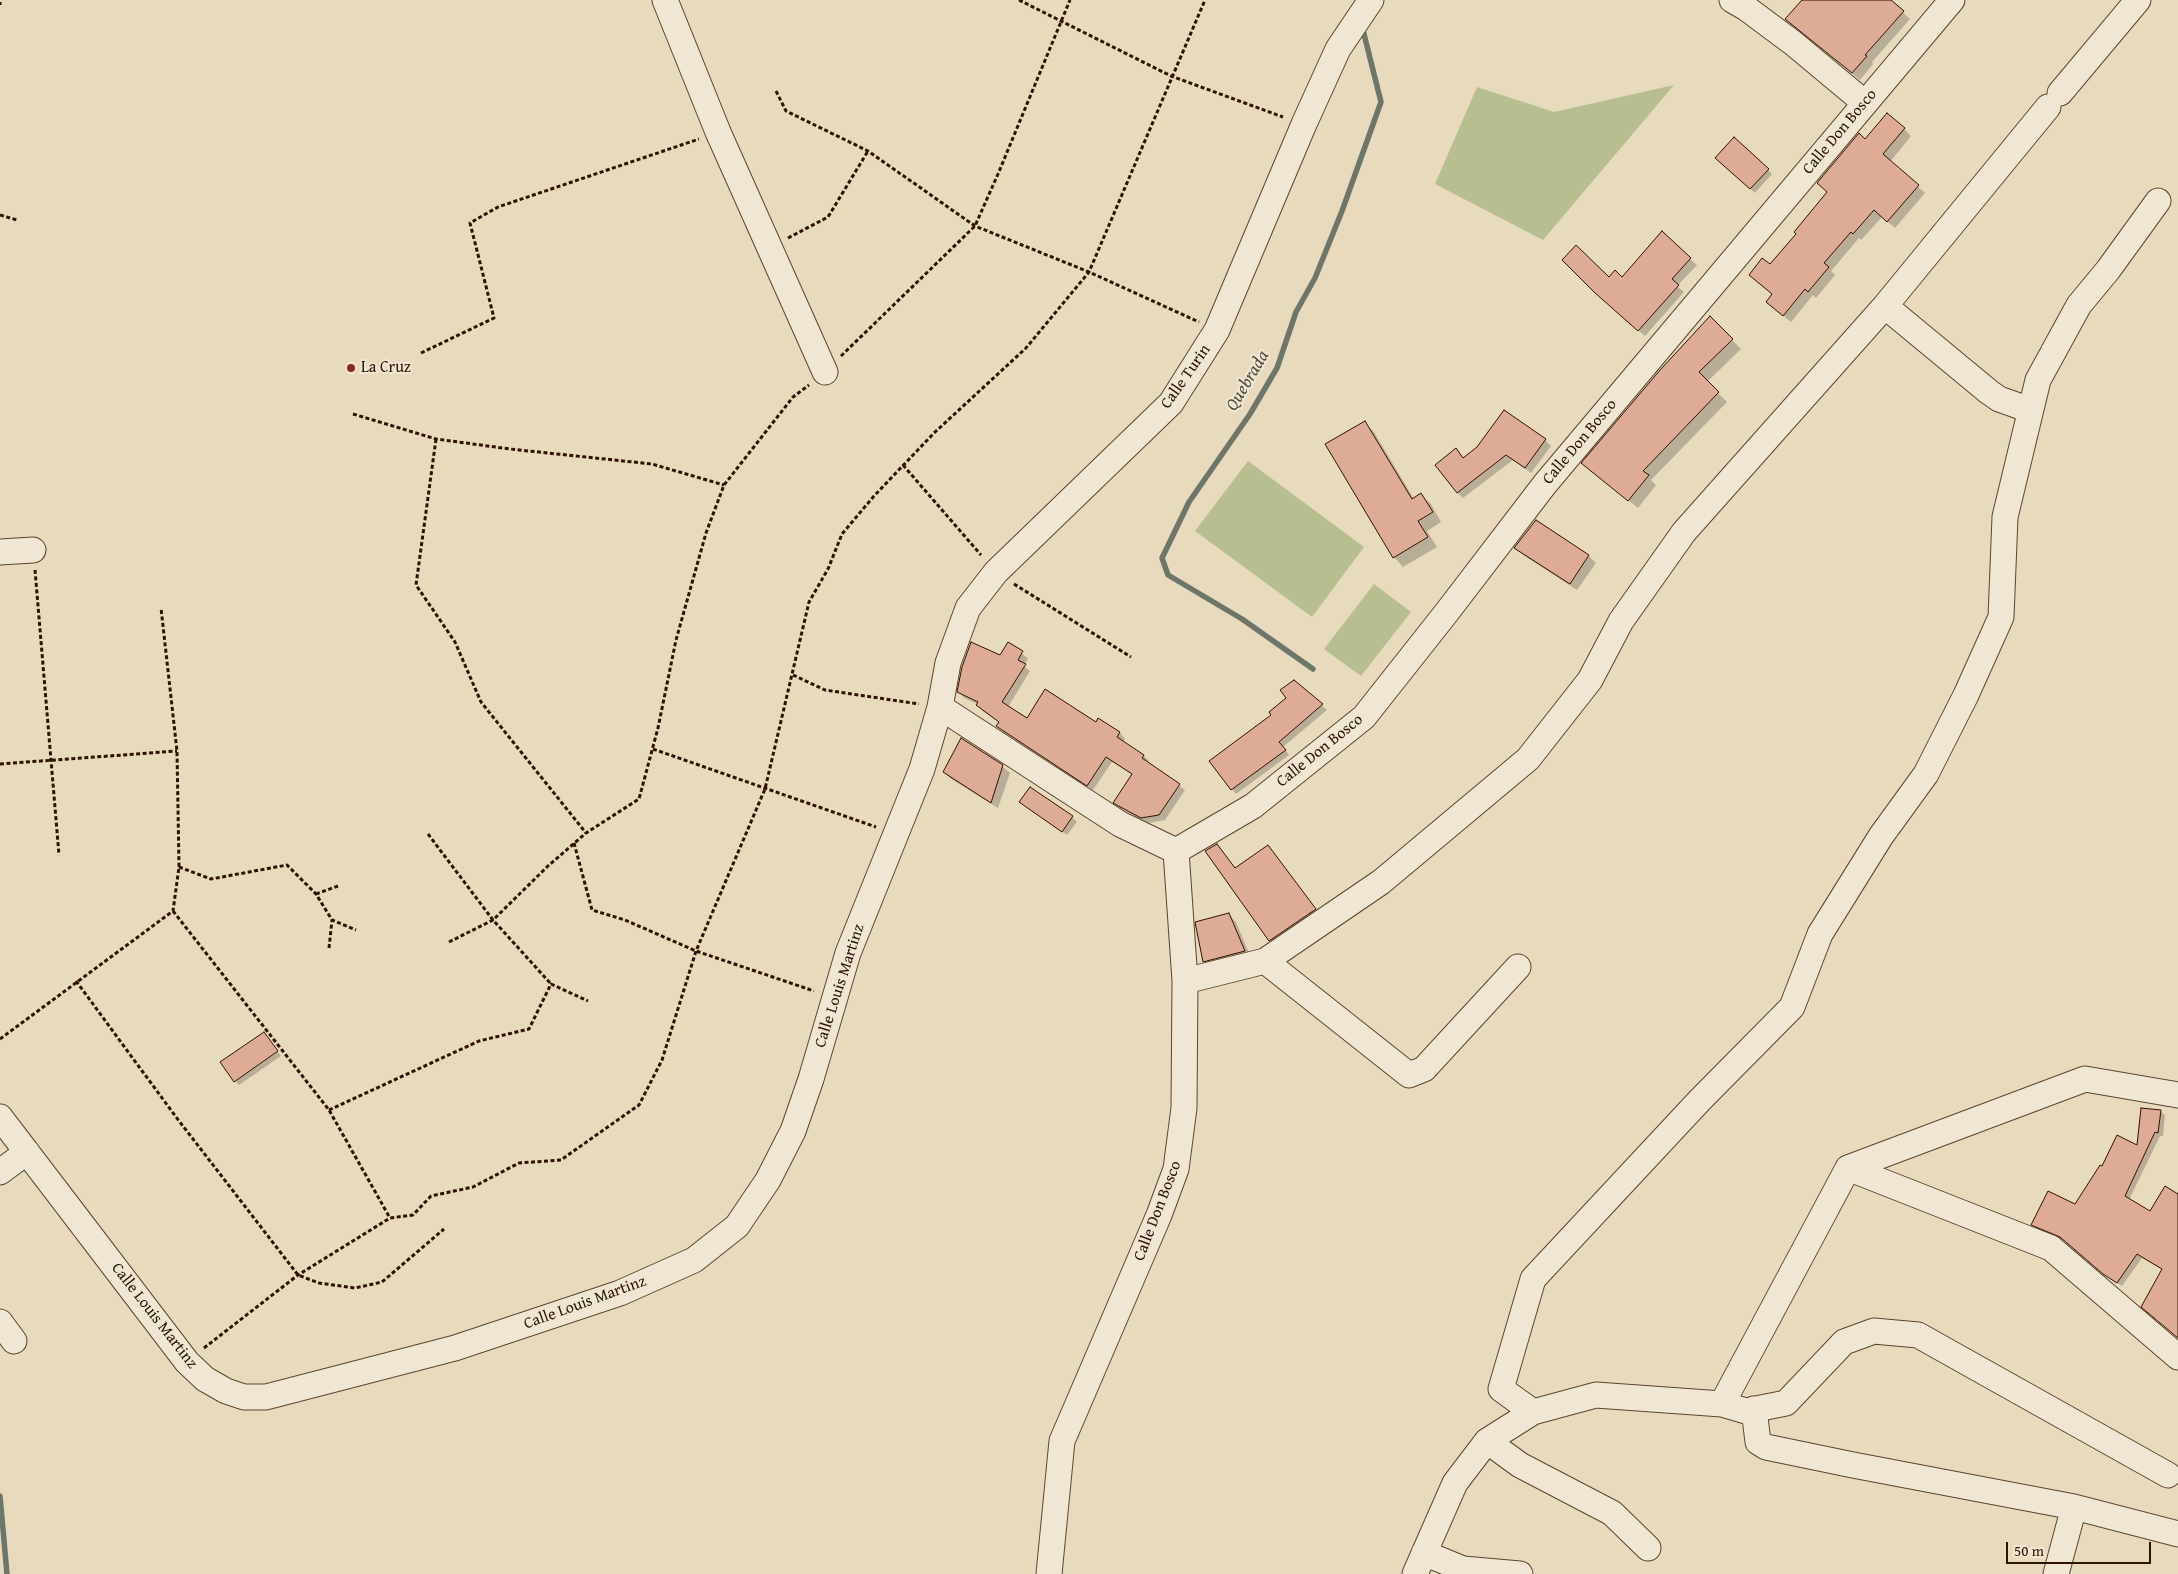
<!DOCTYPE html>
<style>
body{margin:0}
#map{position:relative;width:2178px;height:1574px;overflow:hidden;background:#e7dabd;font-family:"Gentium Book Plus",serif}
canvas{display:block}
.scale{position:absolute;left:2006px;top:1542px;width:145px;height:22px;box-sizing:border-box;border:2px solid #2f1200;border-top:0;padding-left:6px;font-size:15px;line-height:18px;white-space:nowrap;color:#2f1200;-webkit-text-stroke:4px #efe7d4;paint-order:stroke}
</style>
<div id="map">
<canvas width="2178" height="1574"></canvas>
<div class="scale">50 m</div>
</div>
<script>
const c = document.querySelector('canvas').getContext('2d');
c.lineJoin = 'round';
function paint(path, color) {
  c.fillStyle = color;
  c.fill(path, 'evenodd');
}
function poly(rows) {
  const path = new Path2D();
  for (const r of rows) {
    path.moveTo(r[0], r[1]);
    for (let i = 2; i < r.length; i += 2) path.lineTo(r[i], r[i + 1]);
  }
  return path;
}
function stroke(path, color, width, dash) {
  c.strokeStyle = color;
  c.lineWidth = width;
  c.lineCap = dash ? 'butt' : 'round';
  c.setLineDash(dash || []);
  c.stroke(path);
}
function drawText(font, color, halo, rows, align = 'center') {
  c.font = font + ' "Gentium Book Plus",serif';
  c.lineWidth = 4;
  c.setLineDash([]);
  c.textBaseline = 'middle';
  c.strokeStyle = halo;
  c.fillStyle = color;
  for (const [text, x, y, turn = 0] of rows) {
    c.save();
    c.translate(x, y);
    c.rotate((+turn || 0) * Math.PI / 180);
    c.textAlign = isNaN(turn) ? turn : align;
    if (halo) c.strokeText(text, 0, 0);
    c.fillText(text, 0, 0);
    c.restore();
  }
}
const green = poly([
 [1674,85,1543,240,1435,184,1477,87,1554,112],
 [1248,461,1364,547,1312,617,1195,531],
 [1374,584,1411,612,1361,676,1324,649]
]);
const shadow = poly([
 [1804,0,1889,0,1910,19,1872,62,1873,64,1860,80,1787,19],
 [1904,129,1911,136,1890,162,1925,193,1895,228,1882,217,1861,240,1859,238,1831,271,1835,275,1816,298,1813,295,1791,322,1775,309,1770,266,1798,234,1865,141],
 [1721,162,1768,170,1772,174,1755,193],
 [1690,259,1697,265,1677,286,1684,292,1645,336,1602,298,1609,279,1623,279],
 [1710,318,1741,349,1707,382,1727,402,1651,480,1656,485,1638,508,1583,463],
 [1364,422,1374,432,1414,499,1421,495,1431,504,1441,522,1427,531,1437,547,1403,567,1394,557],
 [1545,440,1551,446,1531,473,1513,460,1463,498,1457,492,1456,450,1464,459],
 [1536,522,1589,556,1596,563,1577,590,1523,555,1516,548],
 [1008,644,1028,658,1024,666,1030,671,1008,707,1027,719,1096,724,1099,720,1120,733,1125,739,1123,742,1144,756,1149,761,1147,763,1185,790,1165,820,1148,823,1120,808,1115,802,1133,775,1112,762,1093,790,1003,732,998,726,1000,723,983,711,978,704,964,698,959,692,1000,657],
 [1294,682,1327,710,1283,747,1289,755,1236,794,1232,789,1273,715,1288,698],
 [1002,766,1010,773,998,808,951,779,944,772],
 [1025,806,1072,817,1077,822,1067,835],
 [1268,846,1319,914,1275,944,1270,940,1221,850,1236,869],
 [1229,915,1236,922,1251,958,1211,968,1204,961],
 [264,1033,281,1056,239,1085,235,1081],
 [2160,1111,2165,1115,2163,1136,2160,1136,2129,1200,2150,1212,2178,1196,2178,1337,2163,1270,2142,1258,2122,1286,2109,1278,2066,1241,2037,1229,2033,1225,2076,1205,2102,1168,2138,1147]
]);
const stream = poly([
 [1313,669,1242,619,1168,575,1162,558,1189,502,1250,414,1277,368,1296,312,1315,278,1342,211,1381,102,1362,26],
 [0,1496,7,1574]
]);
const building = poly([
 [1802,0,1891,0,1904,11,1865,55,1867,56,1852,73,1785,19,1802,0],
 [1887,113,1905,128,1883,154,1919,185,1887,222,1874,210,1853,234,1851,232,1824,263,1829,267,1808,292,1805,289,1783,316,1766,302,1772,294,1749,275,1762,258,1770,264,1796,234,1794,232,1827,192,1817,183,1859,133,1865,139,1887,113],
 [1734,137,1769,169,1750,189,1715,158,1734,137],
 [1662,231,1691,258,1672,279,1679,285,1638,331,1594,292,1562,260,1576,245,1609,277,1615,270,1622,277,1662,231],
 [1710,316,1733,339,1699,372,1719,392,1643,471,1649,475,1628,501,1581,463,1661,369,1710,316],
 [1504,410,1546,439,1525,468,1506,455,1457,493,1435,465,1456,448,1463,458,1477,447,1504,410],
 [1365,421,1412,499,1421,493,1433,512,1418,521,1428,537,1393,558,1325,444,1365,421],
 [1536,520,1589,555,1570,584,1514,548,1536,520],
 [971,642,1000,655,1008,642,1023,651,1018,660,1026,664,1002,702,1027,718,1045,689,1096,722,1098,718,1120,732,1117,737,1144,755,1142,758,1180,784,1159,815,1141,818,1113,803,1132,774,1106,757,1087,786,996,726,999,722,976,705,978,702,957,692,962,667,971,642],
 [1294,680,1323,704,1279,742,1286,750,1231,790,1209,761,1271,715,1269,712,1286,698,1280,690,1294,680],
 [961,738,1003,765,991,803,943,772,961,738],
 [1030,787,1073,816,1062,832,1019,802,1030,787],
 [1217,844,1235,868,1268,845,1316,909,1269,941,1205,851,1217,844],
 [1229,913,1245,951,1203,962,1195,922,1229,913],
 [264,1032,278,1051,234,1082,220,1062,264,1032],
 [2141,1108,2161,1110,2158,1133,2155,1132,2125,1196,2150,1211,2165,1186,2178,1194,2178,1338,2141,1307,2162,1269,2137,1254,2117,1283,2103,1274,2060,1237,2031,1225,2048,1191,2075,1204,2100,1165,2102,1166,2117,1135,2137,1145,2141,1108]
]);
const path = poly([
 [1019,0,1171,76,1283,117],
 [0,2,0,5],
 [776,91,786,111,868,151,975,226,1089,272,1199,322],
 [0,215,17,220],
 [788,238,828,217,868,151],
 [421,353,494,318,470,223,498,207,699,139],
 [841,356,975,226,998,174,1070,0],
 [353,414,436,439,510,449,652,464,724,485],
 [436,439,416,585,455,642,481,702,586,833],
 [903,465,981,555],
 [35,570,59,855],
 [1014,584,1131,657],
 [793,675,825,690,919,704],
 [653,749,876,827],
 [0,764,177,751],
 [428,834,493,920,551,984],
 [574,843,592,910,625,920,696,951,814,991],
 [179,867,211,879,287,865,316,894,332,920,356,930],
 [316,894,338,886],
 [173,911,329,1110,390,1218],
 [449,942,493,920,548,866,586,833,639,799,658,728,676,640,706,533,724,485,793,397,809,385],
 [329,948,332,920],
 [76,981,176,1117,298,1275,319,1283,355,1288,382,1282,444,1229],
 [0,1039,173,911,179,867,177,751,161,608],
 [329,1110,479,1041,529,1029,551,984,588,1001],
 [204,1348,298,1275,390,1218,413,1215,431,1196,473,1187,519,1163,561,1160,639,1105,662,1060,696,951,765,789,809,602,828,569,842,534,874,496,934,433,1026,348,1089,272,1205,0]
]);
const minor = poly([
 [665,0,718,132,825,372],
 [1732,0,1746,8,1793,43,1865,103],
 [2060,93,2138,0],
 [1885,306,1989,392,1999,399,2030,410],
 [0,552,33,550],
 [940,707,1120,824,1176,851],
 [1265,961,1409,1075,1424,1069,1518,967],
 [1185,981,1265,961,1381,882,1528,759,1590,680,1621,621,1684,532,1885,306,2048,107],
 [0,1117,187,1362,205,1379,226,1391,244,1397,266,1397,455,1348,620,1293,694,1260,737,1226,768,1180,793,1131,811,1079,848,953,922,769,940,707,948,663,968,608,996,572,1171,403,1217,330,1304,124,1338,49,1371,0],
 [1848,1168,2051,1248,2178,1357],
 [0,1172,27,1152],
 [0,1322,14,1341],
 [1722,1404,1848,1168,2085,1079,2178,1095],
 [1754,1409,1758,1442,1766,1447,1853,1465,2074,1507,2178,1534],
 [1533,1412,1501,1389,1533,1279,1700,1100,1792,1007,1820,934,1881,836,1926,774,1966,695,2001,617,2005,517,2038,380,2079,305,2108,270,2158,201],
 [1487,1441,1520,1465,1612,1513,1648,1548],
 [1424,1553,1463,1569,1520,1574],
 [1049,1574,1062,1441,1159,1215,1176,1169,1184,1108,1185,981,1176,851,1253,806,1364,717,1447,612,1545,484,1952,0],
 [1415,1574,1455,1483,1487,1441,1533,1412,1596,1395,1722,1404,1746,1411,1786,1403,1844,1342,1874,1331,1918,1335,2168,1475],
 [2056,1574,2074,1507]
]);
const markers = [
 [351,368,5,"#8f2418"]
];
const streetNames = [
 ["Calle Don Bosco",1840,132,-50],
 ["Calle Turin",1186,377,-55],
 ["Calle Don Bosco",1580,442,-50],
 ["Calle Don Bosco",1320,751,-39],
 ["Calle Louis Martinz",840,986,-72],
 ["Calle Don Bosco",1158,1211,-69],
 ["Calle Louis Martinz",585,1303,-20],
 ["Calle Louis Martinz",154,1316,52]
];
const poiNames = [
 ["La Cruz",361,368]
];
const waterNames = [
 ["Quebrada",1248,381,-59]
];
paint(green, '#b7bf90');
paint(shadow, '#0003');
stroke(stream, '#6d7769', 5.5);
paint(building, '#deab96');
stroke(building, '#2f1200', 1);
stroke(minor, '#5d442f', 27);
stroke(path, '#2f1200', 3, [4, 2.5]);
stroke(minor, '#efe7d4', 25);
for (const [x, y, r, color] of markers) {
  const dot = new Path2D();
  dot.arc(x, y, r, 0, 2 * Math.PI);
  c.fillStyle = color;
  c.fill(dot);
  stroke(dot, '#efe7d4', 2);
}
drawText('16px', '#2f1200', '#efe7d4', streetNames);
drawText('16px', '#2f1200', '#efe7d4', poiNames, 'left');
drawText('italic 18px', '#534d3d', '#efe7d4', waterNames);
</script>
